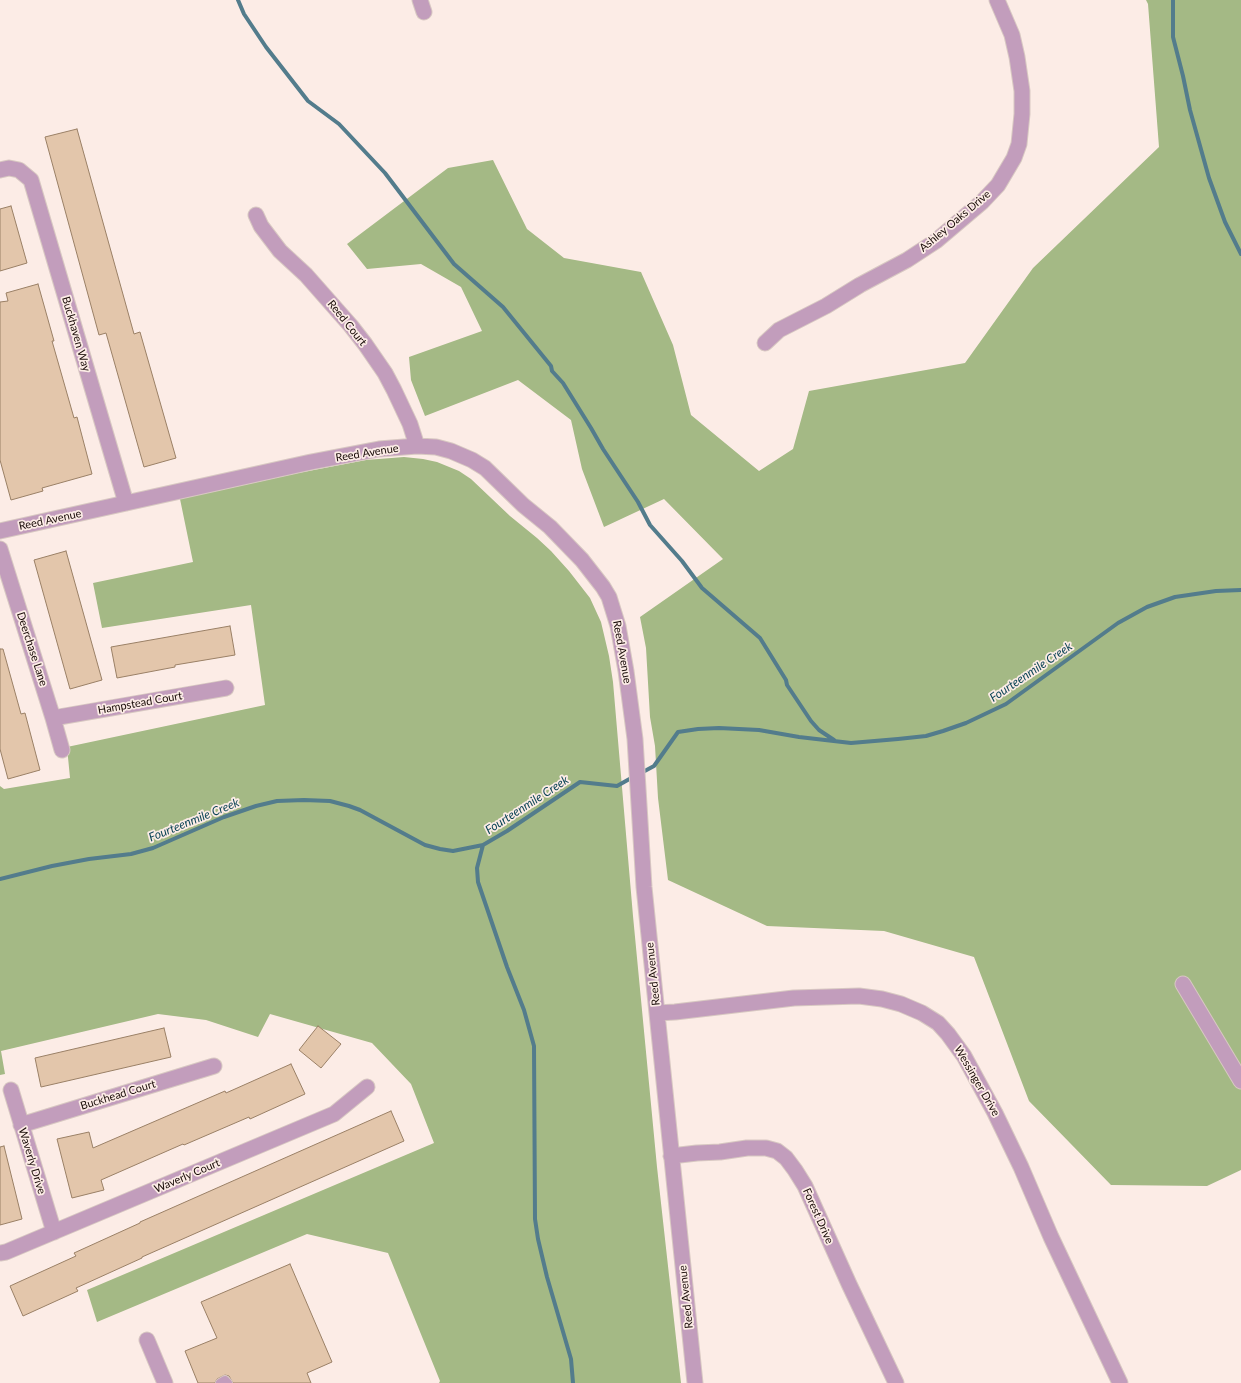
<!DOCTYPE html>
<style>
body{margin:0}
canvas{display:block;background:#fcece6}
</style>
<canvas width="1241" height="1383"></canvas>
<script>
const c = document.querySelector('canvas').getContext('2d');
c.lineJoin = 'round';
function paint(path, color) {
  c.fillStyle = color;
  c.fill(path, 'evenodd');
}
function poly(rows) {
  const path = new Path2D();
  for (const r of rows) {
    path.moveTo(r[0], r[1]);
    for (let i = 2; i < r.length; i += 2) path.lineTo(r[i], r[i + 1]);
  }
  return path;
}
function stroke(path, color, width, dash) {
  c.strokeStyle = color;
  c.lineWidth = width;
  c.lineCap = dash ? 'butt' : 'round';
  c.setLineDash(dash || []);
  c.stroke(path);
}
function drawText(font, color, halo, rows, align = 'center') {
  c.font = font + ' Lato,sans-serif';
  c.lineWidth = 3.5;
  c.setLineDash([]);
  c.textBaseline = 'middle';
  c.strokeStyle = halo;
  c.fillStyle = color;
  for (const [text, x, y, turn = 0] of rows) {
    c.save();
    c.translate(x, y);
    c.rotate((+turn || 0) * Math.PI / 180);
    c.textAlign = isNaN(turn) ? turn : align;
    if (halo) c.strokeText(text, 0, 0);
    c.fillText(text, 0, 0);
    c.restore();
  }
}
const forest = poly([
 [1146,0,1241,0,1241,1170,1207,1186,1111,1185,1029,1101,974,957,884,931,767,926,668,880,658,798,655,746,650,717,646,648,640,617,723,559,664,499,604,527,582,469,571,420,518,380,425,416,411,380,409,357,482,331,461,287,421,264,367,269,347,244,448,168,493,160,527,229,564,258,641,272,673,345,691,415,759,471,793,449,809,391,965,363,1033,268,1159,147,1148,4],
 [404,457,423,459,437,462,459,471,471,479,510,516,537,538,551,551,569,571,590,598,601,622,609,656,613,682,633,916,657,1167,681,1383,439,1383,440,1381,388,1253,307,1234,97,1322,87,1290,434,1143,411,1084,372,1043,270,1014,258,1037,206,1020,158,1014,1,1051,5,1074,0,1075,0,786,4,789,70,778,67,747,265,705,251,605,102,628,93,583,193,562,180,499,298,473,366,460]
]);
const stream = poly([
 [238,0,244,14,266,47,308,101,339,124,385,173,454,264,503,307,551,366,552,371,563,383,591,428,603,449,638,502,650,525,682,561,702,588,760,638,786,680,787,685,811,721,819,730,834,740],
 [1173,0,1173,37,1183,76,1190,110,1209,178,1225,222,1241,254],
 [641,773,654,766,678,732,698,729,719,728,759,730,799,737,851,743,898,739,926,736,943,731,966,723,1006,704,1118,623,1147,607,1175,597,1216,591,1241,590],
 [483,845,477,868,478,882,507,967,524,1010,534,1046,535,1219,538,1239,547,1277,571,1359,573,1383],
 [0,879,52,866,89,859,131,854,153,848,224,817,256,806,277,801,304,800,330,801,349,806,360,810,425,845,440,849,453,851,483,845,507,831,580,782,617,786,633,777]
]);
const building = poly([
 [77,129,134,334,140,332,176,458,144,467,106,333,99,335,45,137,77,129],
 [11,206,27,263,0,271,0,209,11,206],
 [38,284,54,341,52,341,74,418,77,417,92,474,42,488,43,491,11,500,0,460,0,302,8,301,6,293,38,284],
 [66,551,102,680,70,689,34,560,66,551],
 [230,626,235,655,175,665,175,667,117,678,111,647,230,626],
 [0,649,3,649,21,714,25,713,40,770,8,779,0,749,0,649],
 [318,1026,341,1044,321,1068,299,1050,318,1026],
 [164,1028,171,1057,41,1087,35,1058,164,1028],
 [291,1064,305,1094,250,1119,249,1117,184,1145,183,1144,101,1180,104,1190,72,1198,57,1139,89,1132,93,1148,225,1091,226,1093,291,1064],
 [391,1111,404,1141,142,1257,142,1258,76,1288,78,1291,23,1316,10,1286,76,1256,74,1253,140,1223,140,1222,391,1111],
 [4,1146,22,1219,0,1225,0,1147,4,1146],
 [290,1264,332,1362,307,1373,311,1383,233,1383,229,1376,225,1375,217,1379,215,1383,198,1383,185,1351,217,1338,201,1302,290,1264]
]);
const lane = poly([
 [220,1383,225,1380,228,1383]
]);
const street = poly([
 [420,0,424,12],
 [0,170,9,168,19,170,31,180,126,503],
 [256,215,261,226,280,251,306,275,351,326,365,344,385,373,394,390,410,424,417,446],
 [765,343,779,330,826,306,860,285,907,260,936,241,982,202,998,185,1014,158,1019,144,1022,114,1022,91,1017,57,1012,35,997,0],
 [0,531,311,462,379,449,417,446,436,447,451,451,472,460,485,468,523,505,550,527,582,560,603,587,609,597,618,626,626,671,635,739,644,887,695,1383],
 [0,549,53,718,62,750],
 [53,718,226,688],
 [1183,984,1241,1081],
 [657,1013,675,1012,794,998,859,996,882,999,901,1004,922,1013,938,1023,948,1034,964,1056,995,1113,1021,1167,1051,1237,1120,1383],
 [11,1090,54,1232],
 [21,1125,214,1066],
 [671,1156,697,1153,720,1152,747,1148,766,1148,777,1151,786,1158,795,1170,805,1186,849,1284,896,1383],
 [0,1253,6,1252,334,1114,367,1087],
 [147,1340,165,1383]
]);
const streetNames = [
 ["Ashley Oaks Drive",955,221,-40],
 ["Reed Court",347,323,51],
 ["Buckhaven Way",76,334,74],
 ["Reed Avenue",367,453,-9],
 ["Reed Avenue",50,520,-12],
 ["Deerchase Lane",32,649,72],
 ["Reed Avenue",622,652,80],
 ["Hampstead Court",140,703,-10],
 ["Reed Avenue",653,974,-96],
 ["Wessinger Drive",977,1081,60],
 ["Buckhead Court",118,1095,-17],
 ["Waverly Drive",32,1161,73],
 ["Waverly Court",187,1176,-23],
 ["Forest Drive",818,1216,66],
 ["Reed Avenue",686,1297,-96]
];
const waterNames = [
 ["Fourteenmile Creek",1031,672,-34],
 ["Fourteenmile Creek",527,805,-33],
 ["Fourteenmile Creek",194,820,-22]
];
paint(forest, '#a4b985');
stroke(stream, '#537c8c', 4);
paint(building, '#e3c6ab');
stroke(building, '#9a8066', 1);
stroke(lane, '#d8c8c2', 10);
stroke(street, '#d8c8c2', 17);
stroke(lane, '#c29dbc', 8);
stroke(street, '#c29dbc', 15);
drawText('11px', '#180b07', '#fcece6', streetNames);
drawText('italic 12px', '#0b4456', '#fcece6', waterNames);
</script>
